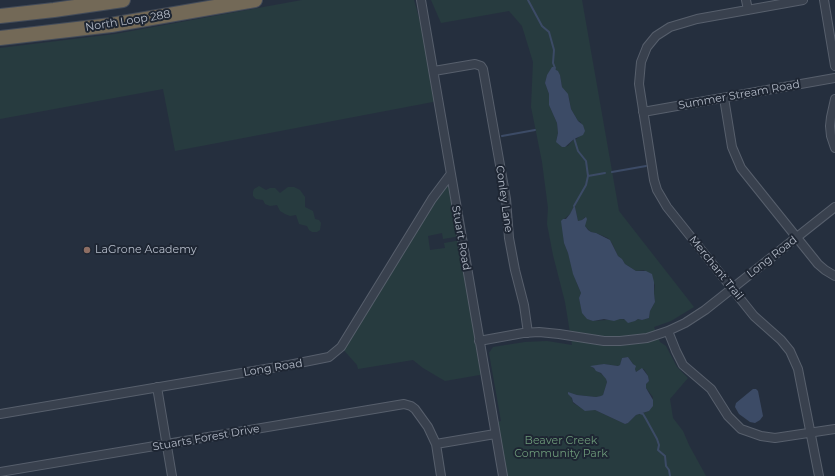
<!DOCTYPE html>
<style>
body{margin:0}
canvas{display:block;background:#252f3e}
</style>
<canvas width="835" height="476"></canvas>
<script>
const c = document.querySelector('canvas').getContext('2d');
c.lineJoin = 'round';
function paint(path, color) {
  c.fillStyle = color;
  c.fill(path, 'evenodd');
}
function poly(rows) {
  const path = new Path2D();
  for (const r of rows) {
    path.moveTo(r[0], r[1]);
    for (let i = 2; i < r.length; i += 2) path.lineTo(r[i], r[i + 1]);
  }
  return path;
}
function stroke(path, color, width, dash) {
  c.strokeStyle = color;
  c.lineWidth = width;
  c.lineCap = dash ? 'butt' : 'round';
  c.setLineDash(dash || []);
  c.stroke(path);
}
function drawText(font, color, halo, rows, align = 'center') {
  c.font = font + ' Montserrat,sans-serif';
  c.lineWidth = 4;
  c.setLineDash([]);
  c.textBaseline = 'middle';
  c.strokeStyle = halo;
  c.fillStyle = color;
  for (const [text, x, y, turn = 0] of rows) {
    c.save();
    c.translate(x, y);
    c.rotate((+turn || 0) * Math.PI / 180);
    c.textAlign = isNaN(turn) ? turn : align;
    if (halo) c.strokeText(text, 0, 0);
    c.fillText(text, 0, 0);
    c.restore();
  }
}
const green = poly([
 [302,0,414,0,434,71,438,101,175,151,163,89,0,119,0,48,115,34],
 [431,0,582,0,619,211,694,307,671,321,654,327,660,342,666,346,677,367,688,378,670,399,673,418,683,431,689,445,706,476,503,476,493,423,501,421,489,353,493,347,525,342,547,341,572,345,565,302,553,255,547,224,548,208,542,162,531,107,533,62,522,26,509,11,441,23],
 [552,70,558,71,560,75,562,87,569,98,571,109,578,121,581,122,578,138,572,141,568,146,562,147,556,141,558,133,557,123,549,105,549,94,545,83,547,75],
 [574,206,575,207,578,221,582,220,585,217,585,226,591,232,596,233,608,238,612,243,618,256,622,259,625,264,636,271,644,270,655,285,654,293,655,302,650,311,649,318,642,320,638,319,635,321,620,319,593,321,587,319,582,311,579,298,581,293,577,284,568,253,564,243,563,230,564,219,570,214],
 [628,357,634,365,636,372,640,369,644,369,648,376,649,381,646,384,646,388,653,397,649,411,636,415,628,423,625,424,595,410,585,410,573,403,570,393,577,395,596,397,602,396,603,395,607,382,606,379,604,376,592,367,604,364,618,366,620,365,622,358],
 [450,175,461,236,443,239,442,233,428,236,430,250,445,248,444,243,462,240,485,374,445,381,423,368,413,360,358,369,357,365,341,347],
 [259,186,266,190,270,188,275,188,280,193,288,187,294,187,300,190,305,197,305,207,313,211,315,219,319,220,321,223,320,230,317,232,312,232,309,230,307,226,299,224,296,215,290,216,285,214,280,211,277,205,270,206,265,204,263,200,256,199,253,196,253,192,254,189]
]);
const water = poly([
 [552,67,554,67,556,70,558,71,560,75,562,87,568,94,571,109,578,121,583,125,585,131,583,135,574,139,565,147,562,147,556,142,558,133,557,123,549,105,549,94,545,83,547,75],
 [574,206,575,207,578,221,582,220,586,217,587,219,585,226,588,230,591,232,596,233,610,240,618,256,622,259,625,264,636,271,646,271,652,274,654,282,654,293,655,302,650,311,649,318,642,320,638,319,635,321,628,323,624,319,620,319,614,321,604,319,593,321,587,319,582,313,579,298,581,293,573,274,568,253,564,243,561,221,563,219,566,219,570,214],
 [628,357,633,364,636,366,635,369,636,372,642,368,648,376,649,381,646,384,646,388,653,400,653,406,649,411,636,415,628,423,625,424,595,410,585,411,573,402,572,398,568,394,568,392,577,395,596,397,601,396,603,395,607,382,606,379,601,373,596,371,594,368,590,366,604,364,618,366,620,365,622,358],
 [753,389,756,389,758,391,763,416,760,420,755,423,750,422,739,414,735,407,736,403]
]);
const stream = poly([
 [528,0,542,26,549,32,554,50,553,63,555,68],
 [502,136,535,130],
 [612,172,646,166],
 [588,176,605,173],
 [574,206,586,185,588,176,586,161,578,151,574,138],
 [640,413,643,414,646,419,657,439,659,445,658,450,665,456,666,466,669,470,670,476]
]);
const street = poly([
 [421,0,503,476],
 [746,0,748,10],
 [803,0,697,19,670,27,656,36,647,47,641,62,639,84,654,180,657,190,667,207,754,316,781,340,790,351,798,369,819,476],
 [824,0,835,66],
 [434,71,475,64,481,66,483,69,506,199,509,238,515,270,524,305,528,333],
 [724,98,732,147,741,168,818,264,825,270,835,276],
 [835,99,831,117,830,126,831,136,835,148],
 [643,112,835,78],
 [668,331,676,351,683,365,711,389,728,416,741,429,761,436,775,438,835,429],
 [479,341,523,333,539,332,559,334,604,341,620,341,647,338,668,331,685,323,705,310,835,207],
 [157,387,172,476],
 [0,414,289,365,329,357,341,347,432,199,450,175],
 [436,444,495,434],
 [0,472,404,404,411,406,415,409,428,427,436,444,441,476]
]);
const highway = poly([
 [0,16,54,10,123,0],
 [0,38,111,25,255,0]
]);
const markers = [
 [87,250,4,"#8d6e63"]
];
const streetNames = [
 ["North Loop 288",128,21,-9],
 ["Summer Stream Road",739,95,-10],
 ["Conley Lane",504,199,82],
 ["Stuart Road",461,238,80],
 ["Long Road",772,257,-38],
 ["Merchant Trail",716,268,51],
 ["Long Road",273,368,-9],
 ["Stuarts Forest Drive",206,438,-10]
];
const poiNames = [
 ["LaGrone Academy",95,250]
];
const parkNames = [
 ["Beaver Creek",561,441],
 ["Community Park",561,454]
];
paint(green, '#273b3f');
paint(water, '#3c4b66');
stroke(stream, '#3c4b66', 2);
stroke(street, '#575f6c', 10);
stroke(highway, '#444c59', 16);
stroke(street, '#39414e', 8);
stroke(highway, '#736957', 14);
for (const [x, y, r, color] of markers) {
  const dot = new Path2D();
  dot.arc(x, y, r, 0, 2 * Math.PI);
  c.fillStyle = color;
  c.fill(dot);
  stroke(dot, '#1e2633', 1.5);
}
drawText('11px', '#b5bcc9', '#1e2633', streetNames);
drawText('11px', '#b5bcc9', '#1e2633', poiNames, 'left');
drawText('11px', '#6d9979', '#1e2633', parkNames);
</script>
